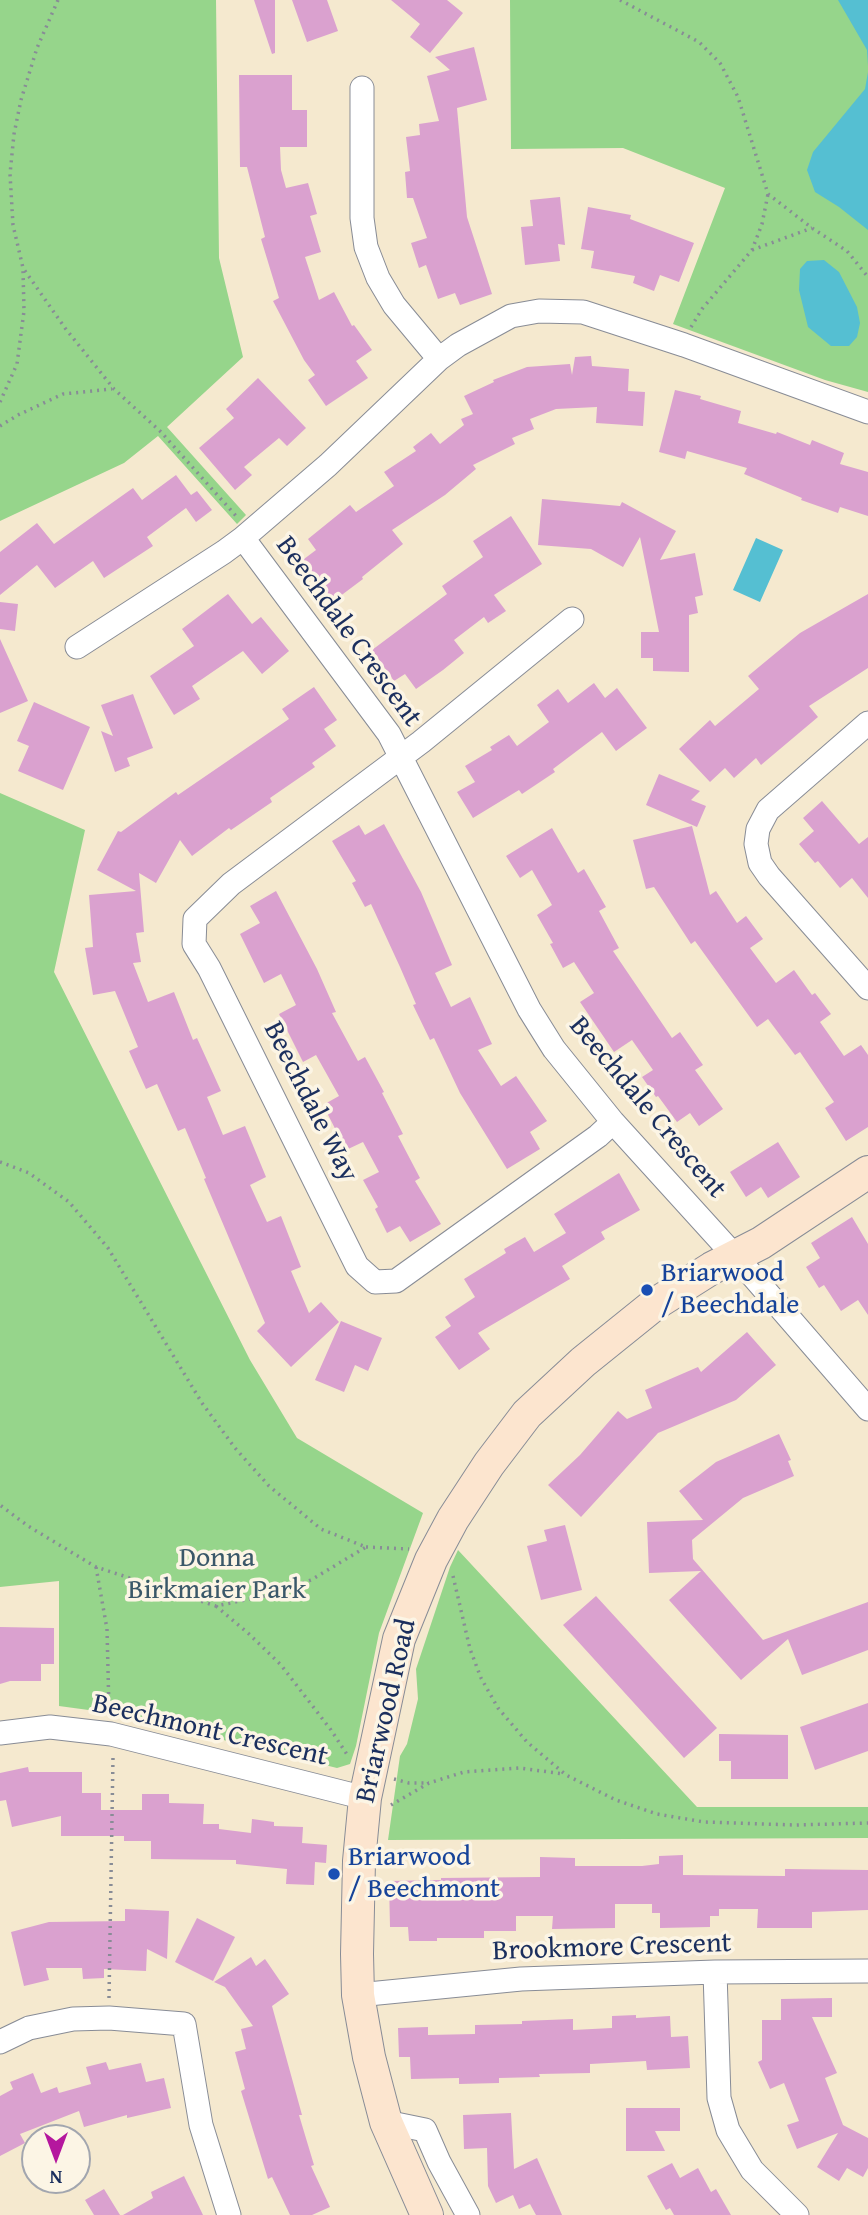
<!DOCTYPE html>
<style>
body{margin:0}
#map{position:relative;width:868px;height:2215px;overflow:hidden;background:#f5e9cf;font-family:"Gentium Book Plus",serif}
canvas{display:block}
.north{position:absolute;left:21px;top:2124px;width:70px;height:70px;box-sizing:border-box;background:#fcf5e5;border:2px solid #a2a6af;border-radius:50%;rotate:180deg;font-size:19px;font-weight:700;line-height:28px;text-align:center;color:#1b2f5e}
.north::after{content:'';display:block;margin:auto;width:24px;height:32px;background:#b5179e;clip-path:polygon(50% 0,100% 100%,50% 72%,0 100%)}
</style>
<div id="map">
<canvas width="868" height="2215"></canvas>
<div class="north">N</div>
</div>
<script>
const c = document.querySelector('canvas').getContext('2d');
c.lineJoin = 'round';
function paint(path, color) {
  c.fillStyle = color;
  c.fill(path, 'evenodd');
}
function poly(rows) {
  const path = new Path2D();
  for (const r of rows) {
    path.moveTo(r[0], r[1]);
    for (let i = 2; i < r.length; i += 2) path.lineTo(r[i], r[i + 1]);
  }
  return path;
}
function stroke(path, color, width, dash) {
  c.strokeStyle = color;
  c.lineWidth = width;
  c.lineCap = dash ? 'butt' : 'round';
  c.setLineDash(dash || []);
  c.stroke(path);
}
function drawText(font, color, halo, rows, align = 'center') {
  c.font = font + ' "Gentium Book Plus",serif';
  c.lineWidth = 7;
  c.setLineDash([]);
  c.textBaseline = 'middle';
  c.strokeStyle = halo;
  c.fillStyle = color;
  for (const [text, x, y, turn = 0] of rows) {
    c.save();
    c.translate(x, y);
    c.rotate((+turn || 0) * Math.PI / 180);
    c.textAlign = isNaN(turn) ? turn : align;
    if (halo) c.strokeText(text, 0, 0);
    c.fillText(text, 0, 0);
    c.restore();
  }
}
const green = poly([
 [0,0,216,0,219,258,243,357,167,427,246,515,237,524,158,436,124,463,0,521],
 [510,0,868,0,868,392,825,380,673,324,725,188,623,148,511,149],
 [0,793,85,830,54,972,250,1360,297,1438,423,1513,379,1633,356,1746,350,1764,337,1768,118,1714,59,1706,59,1581,0,1587],
 [458,1550,697,1807,868,1807,868,1838,388,1840,400,1756,407,1744,418,1699,416,1669,450,1567]
]);
const water = poly([
 [838,0,868,0,868,66,867,50],
 [868,72,868,230,839,207,815,192,807,170,813,152,865,89],
 [824,260,839,272,857,307,860,323,857,337,849,346,831,346,808,327,799,290,800,269,807,261],
 [756,538,783,550,760,602,733,590]
]);
const building = poly([
 [254,0,275,0,275,53,272,54],
 [292,0,327,0,338,31,307,42],
 [391,0,447,0,463,13,430,53,410,37,420,24],
 [474,47,487,100,457,108,467,217,492,294,460,305,455,293,438,299,426,265,419,268,411,243,427,238,413,198,407,198,405,172,410,171,406,137,420,135,419,124,439,121,427,76,450,70,435,57],
 [239,75,292,75,292,110,307,110,307,147,280,147,281,170,286,188,308,183,317,214,310,216,321,252,305,257,319,300,334,292,352,326,354,325,372,350,356,361,368,378,326,406,308,380,315,375,304,360,273,301,279,298,261,239,265,237,247,167,240,167],
 [560,197,565,245,558,244,560,261,525,265,521,227,533,226,530,200],
 [588,207,631,215,630,219,694,243,679,282,660,275,654,291,633,283,635,276,591,268,594,251,581,249],
 [591,356,592,366,629,369,628,391,645,392,643,426,596,423,597,407,556,409,530,419,534,429,512,438,515,444,473,465,476,469,445,495,392,530,403,544,362,577,363,579,331,603,300,562,316,550,308,539,350,505,356,512,394,486,384,472,416,451,413,447,431,433,440,444,464,425,461,419,473,414,464,396,494,382,493,380,527,367,570,364,572,375,575,357],
 [258,378,306,428,287,446,279,438,244,467,252,475,235,490,199,448,234,418,226,409],
 [675,390,701,396,700,399,741,411,738,423,776,434,777,432,810,445,812,440,844,453,840,464,868,472,868,516,840,507,838,513,801,500,802,498,744,474,747,468,687,451,685,459,659,452],
 [176,475,191,495,197,491,212,510,196,522,186,508,147,537,153,546,104,578,93,561,55,588,37,565,0,595,0,552,37,523,54,544,133,488,142,500],
 [542,499,620,506,622,502,676,531,660,560,695,553,703,595,695,597,698,613,689,615,689,672,653,671,653,658,641,658,641,632,659,632,640,537,623,567,591,549,538,545],
 [511,516,542,564,494,595,506,611,488,623,484,617,454,640,464,653,443,670,416,689,405,674,394,681,372,650,447,594,442,586,483,557,473,541],
 [228,594,252,624,261,617,289,651,262,674,243,651,192,686,200,699,174,715,150,676,194,646,182,629],
 [868,594,868,668,809,706,818,717,761,765,756,758,734,778,725,768,710,782,679,749,710,720,715,726,759,689,748,676,800,633],
 [0,602,18,604,15,631,0,629],
 [0,639,28,701,0,713],
 [594,683,605,698,617,688,647,728,616,751,602,732,553,769,555,772,522,794,519,790,473,818,457,792,475,782,465,766,492,750,490,747,509,735,517,746,549,722,537,705,558,689,568,703],
 [314,687,337,720,324,729,336,746,312,763,315,767,270,798,272,802,231,830,229,828,192,856,180,840,156,883,139,873,144,932,136,933,141,962,133,963,148,1002,174,992,193,1040,197,1038,221,1091,207,1097,223,1135,245,1126,266,1177,250,1185,267,1222,281,1216,301,1267,291,1271,309,1313,321,1302,339,1322,291,1367,257,1331,265,1323,204,1179,206,1178,185,1128,178,1131,157,1084,146,1089,129,1051,138,1047,115,991,93,995,85,948,93,947,89,895,136,891,97,870,118,831,121,832,176,792,178,795,289,719,282,709],
 [133,694,153,748,127,758,130,766,115,772,101,731,113,736,101,705],
 [34,702,90,727,63,790,18,771,29,746,17,741],
 [659,774,700,791,691,800,706,806,697,827,646,805],
 [822,801,859,844,868,837,868,898,852,878,840,888,818,861,815,863,799,844,814,831,803,818],
 [384,824,421,892,452,965,435,973,451,1007,470,997,492,1044,478,1050,501,1086,516,1076,547,1121,530,1132,540,1149,507,1169,460,1093,434,1038,430,1040,413,1005,416,1004,400,967,371,904,365,907,352,883,356,881,332,841,359,825,365,835],
 [692,826,710,895,716,891,737,923,746,916,763,939,750,948,776,983,794,970,812,995,815,993,831,1014,820,1022,844,1056,861,1045,868,1055,868,1127,846,1141,825,1108,834,1102,800,1052,795,1055,768,1019,757,1027,695,941,691,944,654,887,646,889,633,840],
 [552,828,578,873,584,869,606,907,599,911,619,948,613,951,672,1038,680,1032,703,1065,695,1070,723,1109,699,1126,690,1113,677,1122,658,1096,656,1097,642,1077,653,1070,632,1040,614,1052,580,1002,594,993,574,962,563,968,550,944,553,943,537,915,552,905,532,870,520,878,506,856],
 [276,891,317,969,336,1012,332,1013,358,1061,365,1057,384,1092,382,1093,403,1134,398,1136,420,1178,415,1181,441,1224,410,1242,400,1226,387,1233,375,1209,378,1207,363,1180,379,1172,363,1142,346,1150,323,1105,339,1096,316,1055,303,1062,279,1014,296,1005,281,974,264,983,240,934,260,923,250,906],
 [778,1142,800,1177,768,1198,761,1187,746,1197,730,1172],
 [619,1173,640,1210,601,1232,605,1239,562,1266,570,1279,478,1333,490,1349,459,1370,435,1337,451,1326,445,1317,475,1297,464,1279,506,1253,504,1249,525,1237,534,1252,566,1233,554,1214],
 [852,1217,868,1244,868,1315,858,1300,841,1311,824,1285,819,1288,806,1267,820,1258,811,1243],
 [341,1321,382,1338,368,1371,355,1365,344,1392,315,1380],
 [747,1332,776,1365,736,1400,658,1433,581,1517,548,1485,580,1455,618,1411,627,1419,652,1408,645,1390,698,1367,701,1372],
 [779,1434,791,1460,788,1461,794,1476,743,1498,692,1540,693,1559,763,1640,868,1602,868,1650,802,1675,788,1639,741,1680,669,1600,701,1571,649,1573,647,1522,703,1520,679,1491,716,1462],
 [565,1525,582,1590,541,1600,527,1546,547,1541,544,1530],
 [596,1596,717,1728,684,1758,563,1625],
 [0,1627,54,1628,54,1664,41,1664,41,1681,10,1681,0,1684],
 [868,1703,868,1751,815,1770,800,1727],
 [719,1734,788,1735,788,1779,731,1779,731,1761,719,1761],
 [28,1767,29,1772,82,1772,82,1793,101,1793,101,1810,142,1810,142,1794,169,1794,169,1803,204,1804,203,1824,219,1824,219,1829,251,1833,252,1819,274,1822,274,1826,303,1827,302,1843,327,1845,326,1863,315,1862,314,1885,286,1884,287,1869,236,1864,236,1860,151,1859,151,1841,124,1841,124,1836,61,1836,61,1816,12,1827,6,1800,0,1801,0,1773],
 [683,1855,683,1875,785,1876,785,1869,868,1870,868,1910,812,1912,812,1928,757,1928,758,1909,719,1909,719,1916,710,1916,710,1927,660,1928,660,1913,652,1913,652,1904,615,1904,615,1928,552,1929,553,1916,516,1916,516,1931,484,1931,484,1938,437,1938,437,1941,409,1941,408,1927,390,1927,389,1881,441,1880,441,1878,540,1877,540,1857,575,1858,575,1866,642,1866,659,1864,659,1856],
 [125,1909,169,1911,167,1959,147,1949,146,1971,104,1969,104,1978,83,1979,82,1968,46,1968,49,1980,24,1986,11,1932,49,1922,125,1921],
 [197,1918,235,1937,213,1981,175,1962],
 [251,1957,256,1966,265,1959,289,1994,272,2006,302,2115,299,2115,314,2165,311,2166,330,2207,312,2215,290,2215,272,2177,268,2179,241,2091,245,2089,235,2052,246,2049,241,2029,253,2026,225,1987,214,1982],
 [832,1998,832,2017,812,2017,837,2073,825,2078,843,2125,868,2138,868,2168,863,2177,847,2168,839,2181,817,2167,838,2133,797,2149,787,2125,799,2121,784,2083,770,2089,758,2062,762,2060,762,2020,781,2020,781,1999],
 [636,2015,636,2018,670,2016,671,2037,688,2036,690,2068,647,2070,646,2061,590,2064,590,2073,539,2074,540,2077,499,2078,499,2083,459,2084,459,2078,411,2079,410,2057,399,2057,398,2028,428,2027,428,2035,475,2034,475,2025,522,2024,522,2021,573,2019,573,2030,612,2028,612,2016],
 [106,2062,109,2070,141,2063,146,2082,164,2078,171,2108,127,2118,127,2115,84,2127,79,2111,20,2134,25,2143,0,2156,0,2096,13,2089,10,2082,33,2073,41,2093,57,2087,59,2093,91,2084,86,2067],
 [626,2108,680,2108,680,2131,655,2131,665,2151,626,2151],
 [511,2113,514,2169,537,2158,562,2215,536,2215,530,2204,519,2209,513,2195,496,2203,488,2186,487,2148,464,2149,463,2115],
 [672,2163,680,2178,698,2168,711,2192,716,2189,731,2215,674,2215,670,2208,666,2210,647,2176],
 [184,2176,203,2215,123,2215,153,2198,151,2192],
 [104,2189,120,2215,94,2215,85,2200]
]);
const path = poly([
 [58,0,37,48,21,100,14,134,10,174,13,225,23,268,65,328,114,389,161,432,237,517],
 [620,0,699,42,720,63,738,97,768,194,812,228,847,251,868,277],
 [752,250,812,228],
 [691,327,702,309,752,250,762,224,768,194],
 [0,402,17,364,24,311,23,270],
 [0,426,18,415,63,394,112,389],
 [0,1162,29,1173,69,1202,108,1248,202,1403,235,1448,269,1486,321,1529,366,1547,311,1580,264,1596,216,1606,96,1567,28,1526,0,1505],
 [366,1547,409,1549],
 [96,1567,107,1629,109,1711],
 [453,1576,470,1649,481,1678,498,1708,527,1742,566,1775,616,1800,657,1814,704,1822,795,1825,868,1823],
 [216,1606,249,1634,281,1665,331,1730,348,1756],
 [394,1779,409,1783,429,1783],
 [391,1805,429,1783,464,1772,519,1768,564,1774],
 [109,1998,113,1757]
]);
const street = poly([
 [362,88,362,218,366,247,378,278,394,305,439,359],
 [868,412,684,345,583,312,539,311,511,316,458,345,439,359,328,465,243,538,389,734,529,1009,554,1049,613,1122,751,1274,868,1409],
 [572,619,421,742,231,884,195,919,194,944,209,968,357,1266,375,1282,396,1281,598,1136,613,1122],
 [77,647,224,552,243,538],
 [868,723,768,810,758,829,756,844,760,863,769,876,868,988],
 [0,1733,50,1727,111,1734,365,1798],
 [715,1972,719,2098,728,2130,752,2170,797,2215],
 [358,1995,521,1979,715,1972,868,1971],
 [0,2042,29,2028,73,2019,109,2018,184,2024,201,2125,229,2215],
 [386,2122,425,2130,439,2162,468,2215]
]);
const secondary = poly([
 [427,2215,386,2122,369,2057,358,1995,357,1954,359,1861,365,1798,399,1639,431,1560,453,1519,489,1464,527,1414,583,1362,655,1304,712,1268,761,1243,868,1172]
]);
const markers = [
 [647,1290,7,"#1a4fb4"],
 [334,1874,7,"#1a4fb4"]
];
const streetNames = [
 ["Beechdale Crescent",348,632,54],
 ["Beechdale Way",310,1102,63],
 ["Beechdale Crescent",647,1108,50],
 ["Briarwood Road",387,1711,-77],
 ["Beechmont Crescent",210,1731,13],
 ["Brookmore Crescent",612,1948,-2]
];
const transitNames = [
 ["Briarwood",661,1274],
 ["/ Beechdale",661,1306],
 ["Briarwood",348,1858],
 ["/ Beechmont",348,1890]
];
const parkNames = [
 ["Donna",217,1559],
 ["Birkmaier Park",217,1591]
];
paint(green, '#96d58b');
paint(water, '#55bfd2');
paint(building, '#daa1cf');
stroke(street, '#888c96', 25);
stroke(secondary, '#888c96', 34);
stroke(path, '#888c96', 3.5, [2, 5]);
stroke(street, '#fff', 23);
stroke(secondary, '#fce5cf', 32);
for (const [x, y, r, color] of markers) {
  const dot = new Path2D();
  dot.arc(x, y, r, 0, 2 * Math.PI);
  c.fillStyle = color;
  c.fill(dot);
  stroke(dot, '#fcf5e5', 2.5);
}
drawText('28px', '#1b2f5e', '#fcf5e5', streetNames);
drawText('28px', '#164399', '#fcf5e5', transitNames, 'left');
drawText('28px', '#3a5869', '#fcf5e5', parkNames);
</script>
